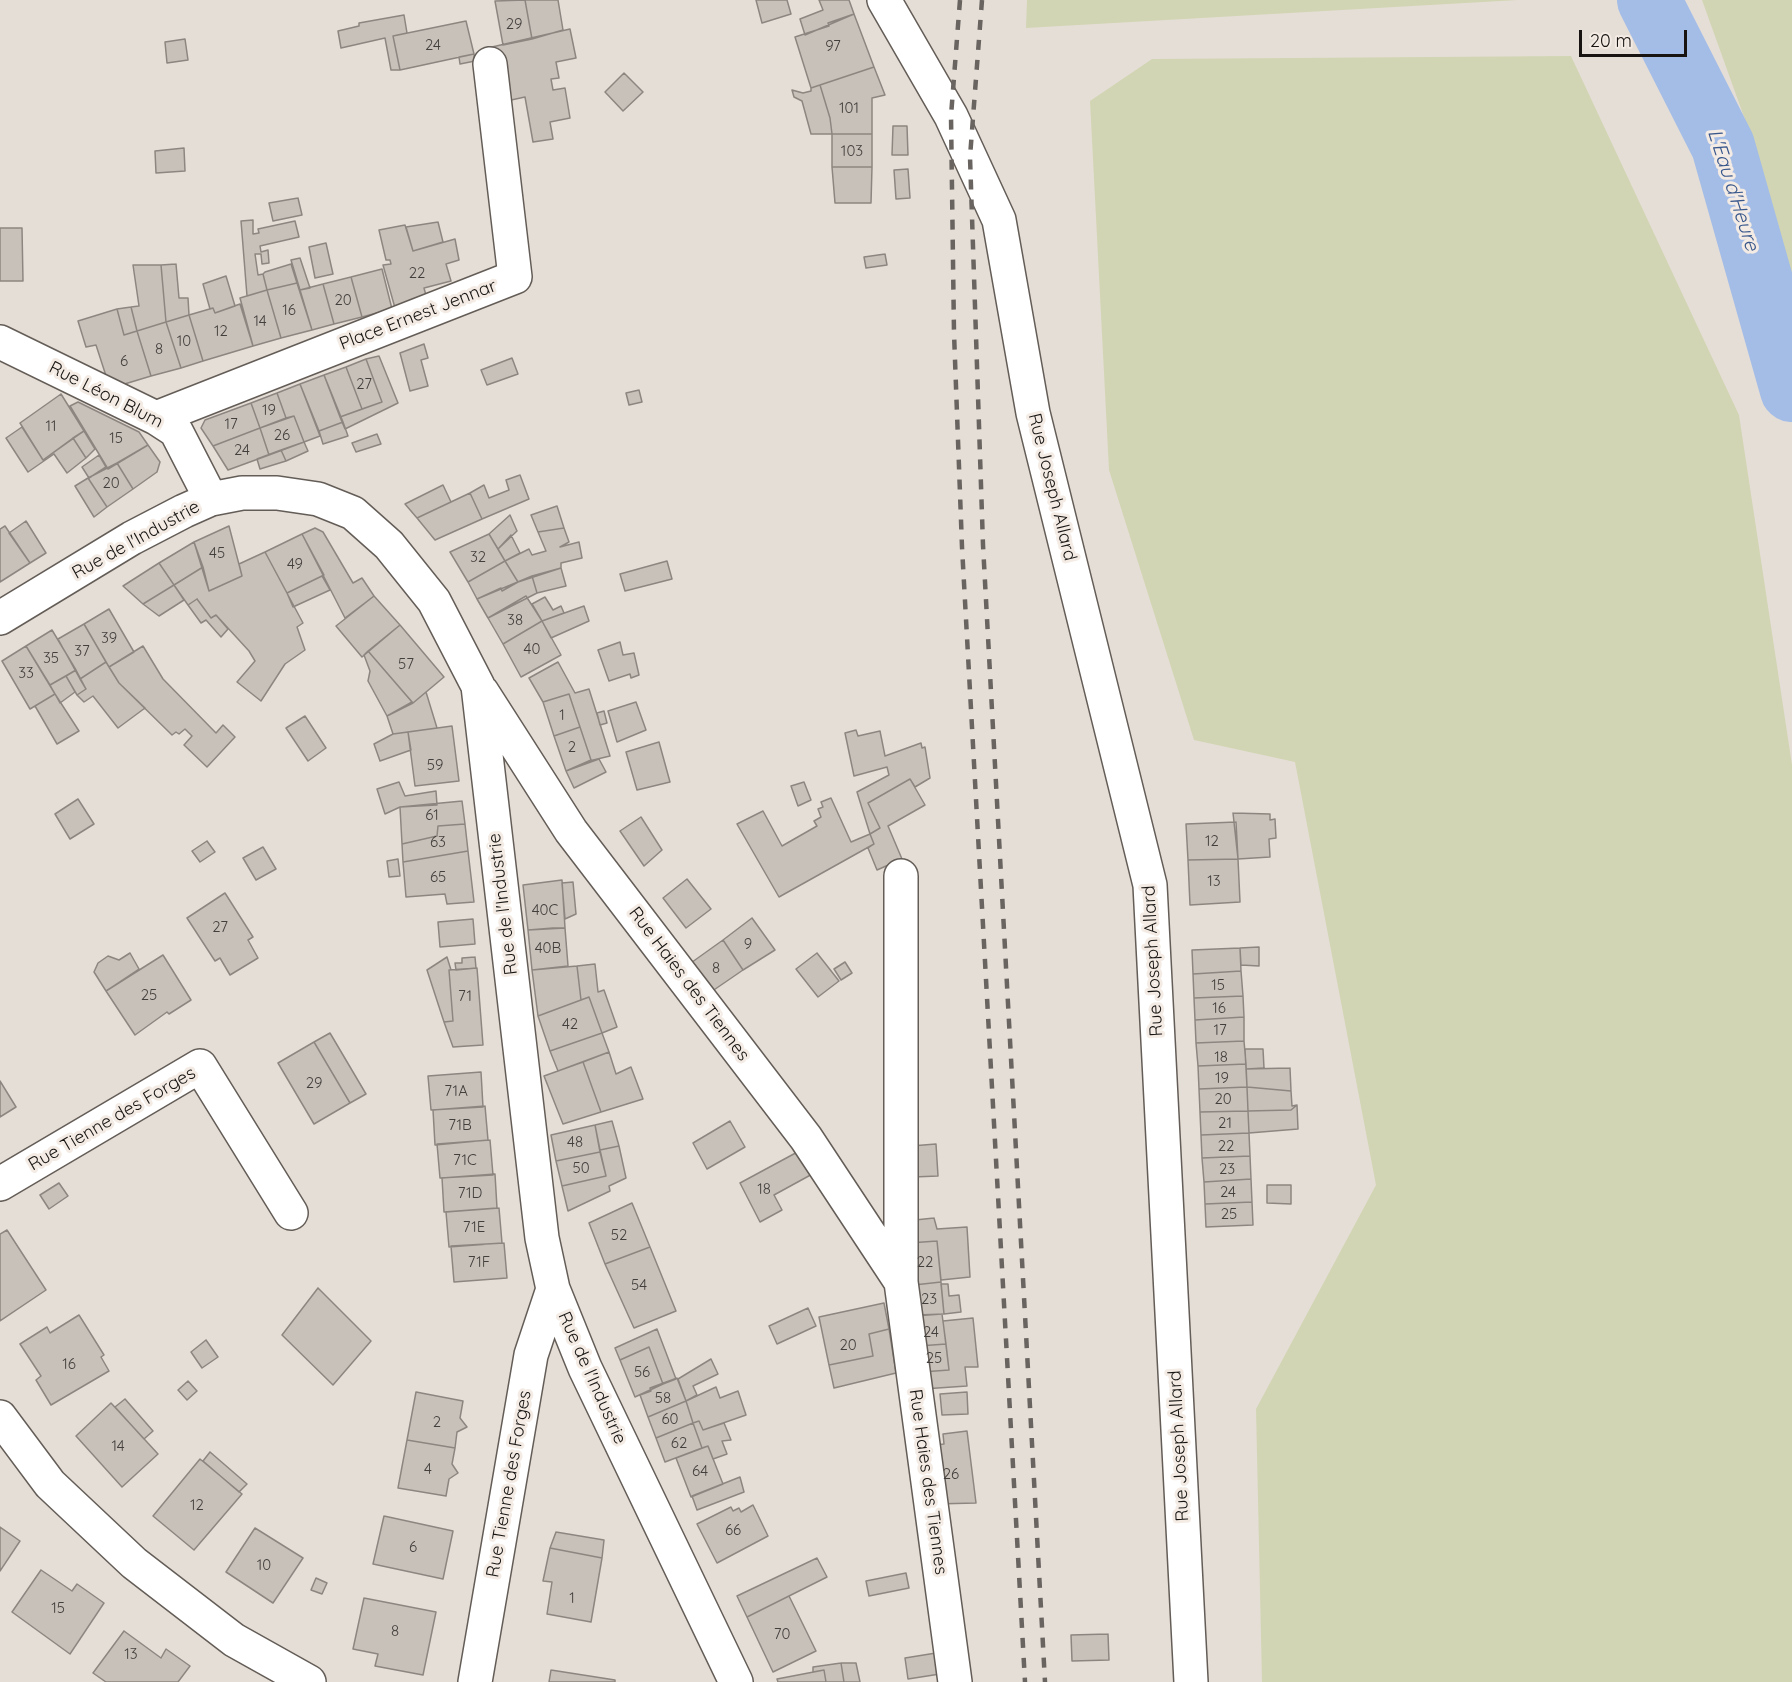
<!DOCTYPE html>
<meta charset="utf-8">
<style>
body{margin:0}
#map{position:relative;width:1792px;height:1682px;overflow:hidden;background:#e5ded7;font-family:Quicksand,sans-serif}
canvas{display:block}
.scale{position:absolute;left:1579px;top:30px;width:108px;height:27px;box-sizing:border-box;border:3px solid #171412;border-top:0;padding-left:8px;font-size:18px;line-height:21px;white-space:nowrap;color:#171412;-webkit-text-stroke:4px #f3ebe4;paint-order:stroke}
</style>
<div id="map">
<canvas width="1792" height="1682"></canvas>
<div class="scale">20 m</div>
</div>
<script>
const c = document.querySelector('canvas').getContext('2d');
c.lineJoin = 'round';
function paint(path, color) {
  c.fillStyle = color;
  c.fill(path, 'evenodd');
}
function poly(rows) {
  const path = new Path2D();
  for (const r of rows) {
    path.moveTo(r[0], r[1]);
    for (let i = 2; i < r.length; i += 2) path.lineTo(r[i], r[i + 1]);
  }
  return path;
}
function stroke(path, color, width, dash) {
  c.strokeStyle = color;
  c.lineWidth = width;
  c.lineCap = dash ? 'butt' : 'round';
  c.setLineDash(dash || []);
  c.stroke(path);
}
function drawText(font, color, halo, rows, align = 'center') {
  c.font = font + ' Quicksand,sans-serif';
  c.lineWidth = 6;
  c.setLineDash([]);
  c.textBaseline = 'middle';
  c.strokeStyle = halo;
  c.fillStyle = color;
  for (const [text, x, y, turn = 0] of rows) {
    c.save();
    c.translate(x, y);
    c.rotate((+turn || 0) * Math.PI / 180);
    c.textAlign = isNaN(turn) ? turn : align;
    if (halo) c.strokeText(text, 0, 0);
    c.fillText(text, 0, 0);
    c.restore();
  }
}
const green = poly([
 [1027,0,1518,0,1026,28],
 [1702,0,1792,0,1792,289,1748,128],
 [1571,56,1739,415,1792,765,1792,1682,1262,1682,1256,1409,1376,1185,1295,762,1194,740,1109,470,1090,101,1152,59]
]);
const river = poly([
 [1649,0,1723,146,1792,390]
]);
const building = poly([
 [525,0,532,39,503,45,495,1,525,0],
 [525,0,558,0,563,30,532,39,525,0],
 [756,0,787,0,791,14,762,23,756,0],
 [819,0,849,0,854,14,805,35,800,19,823,10,819,0],
 [854,14,874,67,811,88,795,37,829,26,828,23,854,14],
 [404,15,407,33,393,36,400,70,391,70,385,38,341,48,338,31,359,26,359,23,404,15],
 [466,21,474,54,400,70,393,36,466,21],
 [570,29,576,58,556,62,559,78,551,79,553,90,565,88,570,118,550,122,553,139,533,142,525,97,502,102,492,47,570,29],
 [185,39,188,60,167,63,165,42,185,39],
 [474,54,475,61,460,64,459,57,474,54],
 [874,67,885,95,872,98,872,134,832,134,830,118,820,85,874,67],
 [624,73,643,92,623,111,605,92,624,73],
 [820,85,830,118,832,134,811,134,802,101,794,97,792,90,803,93,811,91,811,88,820,85],
 [893,126,907,126,908,155,892,155,893,126],
 [832,134,872,134,872,167,832,167,832,134],
 [184,148,185,171,156,173,155,151,184,148],
 [832,167,872,167,871,203,835,203,832,167],
 [908,169,910,198,896,199,894,170,908,169],
 [298,198,302,215,273,221,269,203,298,198],
 [253,220,253,234,259,233,258,229,295,221,299,237,260,246,261,252,268,250,269,263,262,264,261,254,255,254,258,275,263,274,267,290,247,296,241,221,253,220],
 [438,222,443,242,413,251,406,227,438,222],
 [405,225,413,251,455,239,459,260,446,264,451,281,424,288,427,299,395,308,383,265,391,264,390,260,386,260,379,230,405,225],
 [0,228,22,228,23,281,0,281,0,228],
 [326,243,333,274,315,278,309,247,326,243],
 [885,254,887,265,866,268,864,257,885,254],
 [300,258,310,288,300,290,291,260,300,258],
 [176,264,179,298,188,298,189,315,166,322,161,265,176,264],
 [291,264,297,283,267,290,263,274,265,272,291,264],
 [133,265,161,265,166,322,137,331,131,307,139,306,133,265],
 [382,269,392,309,362,317,351,277,382,269],
 [226,276,235,306,215,313,213,308,210,309,203,284,226,276],
 [351,277,362,317,334,324,323,284,351,277],
 [297,283,312,330,281,338,267,290,297,283],
 [323,284,334,324,312,330,300,290,323,284],
 [267,290,281,338,253,346,240,298,267,290],
 [240,304,253,346,203,361,189,315,213,308,215,313,240,304],
 [131,307,137,331,124,335,117,309,131,307],
 [117,309,124,335,137,331,151,376,118,386,108,382,96,345,86,347,78,321,117,309],
 [189,315,203,361,181,368,166,322,189,315],
 [166,322,181,368,151,376,137,331,166,322],
 [424,344,428,358,421,360,428,386,410,391,400,353,424,344],
 [379,356,398,403,345,429,340,417,382,402,366,359,379,356],
 [512,358,518,374,487,385,481,370,512,358],
 [366,359,382,402,362,409,346,367,366,359],
 [346,367,362,409,340,417,324,375,346,367],
 [324,375,343,422,319,431,300,384,324,375],
 [300,384,320,436,304,442,294,416,286,418,277,393,300,384],
 [639,390,642,402,629,405,626,393,639,390],
 [277,393,286,418,260,428,251,403,277,393],
 [61,394,84,431,43,460,20,423,61,394],
 [78,402,139,432,148,445,108,469,70,406,78,402],
 [251,403,260,428,213,446,201,428,205,420,251,403],
 [294,416,304,442,269,455,260,428,294,416],
 [343,422,348,436,323,444,319,431,343,422],
 [22,427,43,460,73,438,86,458,67,473,54,454,28,472,6,438,22,427],
 [260,428,269,455,228,470,213,446,260,428],
 [84,431,95,449,86,458,73,438,84,431],
 [377,434,381,444,356,452,352,443,377,434],
 [304,442,308,451,286,461,281,450,304,442],
 [148,445,160,462,157,472,133,489,117,463,148,445],
 [281,450,286,461,260,469,257,459,281,450],
 [99,455,106,467,89,478,82,467,99,455],
 [117,463,133,489,107,507,88,478,117,463],
 [520,475,529,499,482,519,470,493,484,485,489,498,509,490,506,480,520,475],
 [88,478,107,507,94,517,75,486,88,478],
 [443,485,451,502,417,518,405,504,443,485],
 [470,493,482,519,435,540,417,518,470,493],
 [557,506,564,528,538,532,531,515,557,506],
 [510,515,517,531,498,549,489,534,510,515],
 [26,521,46,553,30,563,9,533,26,521],
 [5,526,30,563,0,582,0,529,5,526],
 [229,526,242,576,209,591,194,542,229,526],
 [315,528,323,532,353,583,362,578,374,596,345,618,302,534,315,528],
 [564,528,569,542,560,547,579,542,582,558,561,563,561,568,518,582,505,561,529,549,532,555,546,551,538,532,564,528],
 [302,534,324,575,287,593,265,552,302,534],
 [489,534,505,561,468,582,450,552,489,534],
 [511,535,520,553,505,561,498,549,511,535],
 [194,542,203,567,174,585,159,563,194,542],
 [265,552,303,623,297,627,305,650,285,664,261,701,237,682,255,661,249,651,216,615,211,618,197,599,188,605,174,585,203,567,209,591,242,576,239,564,265,552],
 [505,561,518,582,502,591,501,588,477,599,468,582,505,561],
 [667,561,672,579,625,591,620,574,667,561],
 [159,563,174,585,143,604,123,586,159,563],
 [561,568,566,586,537,593,532,576,561,568],
 [322,576,330,590,293,607,287,593,322,576],
 [532,576,537,593,488,618,477,599,532,576],
 [174,585,184,600,159,616,143,604,174,585],
 [374,596,400,625,362,657,336,626,374,596],
 [526,596,542,621,503,644,488,618,526,596],
 [545,597,553,610,561,606,564,613,542,621,532,604,545,597],
 [197,599,211,618,216,615,228,629,221,637,206,620,201,623,188,605,197,599],
 [584,606,589,621,551,638,542,621,584,606],
 [109,609,134,652,109,667,84,624,109,609],
 [542,621,561,655,521,677,503,644,542,621],
 [84,624,106,662,80,679,58,639,84,624],
 [400,625,444,677,413,703,368,651,400,625],
 [52,630,76,670,50,685,26,646,52,630],
 [620,642,623,655,634,653,639,675,631,678,630,674,609,681,598,650,620,642],
 [26,646,55,694,30,709,2,661,26,646],
 [143,646,163,679,216,733,223,725,235,737,207,767,184,745,192,736,185,729,179,734,176,732,172,735,119,683,109,667,143,646],
 [368,651,412,702,387,716,368,681,370,671,364,655,368,651],
 [106,662,119,683,145,708,118,728,93,696,84,702,77,695,86,689,80,679,106,662],
 [558,662,575,693,589,689,610,756,589,761,591,760,569,694,543,702,529,678,558,662],
 [76,670,86,689,77,695,66,676,76,670],
 [66,676,75,692,60,703,50,685,66,676],
 [426,692,437,728,393,734,387,716,413,703,426,692],
 [55,694,79,731,57,744,35,706,55,694],
 [569,694,580,727,554,736,543,702,569,694],
 [636,702,646,730,617,742,608,711,636,702],
 [604,711,607,723,600,725,597,713,604,711],
 [305,716,326,748,308,761,286,728,305,716],
 [452,726,459,781,415,786,408,732,452,726],
 [580,727,591,760,566,771,554,736,580,727],
 [856,730,858,736,880,731,885,756,921,743,922,748,925,747,930,778,915,787,910,779,868,803,880,828,870,834,857,792,889,775,887,767,854,776,845,733,856,730],
 [408,732,411,750,380,761,374,744,393,734,408,732],
 [659,742,670,782,637,790,626,752,659,742],
 [599,759,606,772,574,788,566,771,599,759],
 [910,779,925,805,888,826,902,859,877,870,868,848,874,844,870,834,880,828,868,803,910,779],
 [399,782,405,796,436,791,437,805,400,807,385,814,377,789,399,782],
 [804,782,811,800,798,806,791,786,804,782],
 [831,798,851,842,870,834,874,844,779,897,737,824,763,811,782,846,817,826,814,821,821,817,818,809,823,807,821,802,831,798],
 [78,799,94,824,70,839,55,814,78,799],
 [462,801,465,824,438,826,437,836,402,844,400,807,462,801],
 [1233,813,1270,814,1270,820,1275,819,1276,838,1269,839,1270,857,1238,859,1233,813],
 [641,817,662,850,644,866,620,831,641,817],
 [1236,822,1238,859,1188,860,1186,824,1236,822],
 [465,824,468,851,403,862,402,844,437,836,438,826,465,824],
 [207,841,215,852,200,862,192,851,207,841],
 [263,847,276,869,256,880,243,858,263,847],
 [468,851,474,902,447,904,445,894,406,897,403,862,468,851],
 [398,859,400,876,389,877,387,861,398,859],
 [1238,859,1240,902,1190,905,1188,860,1238,859],
 [687,879,711,909,686,928,663,898,687,879],
 [562,880,565,928,528,930,523,885,562,880],
 [573,882,576,914,565,919,562,883,573,882],
 [225,893,253,937,248,940,258,958,230,975,220,958,215,961,187,918,225,893],
 [752,918,775,950,743,970,723,940,752,918],
 [473,919,475,944,440,947,438,922,473,919],
 [553,928,565,928,568,966,532,970,528,930,553,928],
 [723,940,743,970,708,994,688,965,723,940],
 [1259,947,1259,966,1241,965,1240,948,1259,947],
 [1240,948,1241,971,1193,974,1192,950,1240,948],
 [130,953,139,969,106,991,94,972,98,963,108,956,119,960,130,953],
 [817,953,839,981,818,997,796,969,817,953],
 [163,955,191,1000,169,1014,167,1012,135,1035,106,991,163,955],
 [447,957,451,970,449,970,453,1021,444,1022,427,970,447,957],
 [475,957,476,968,456,970,455,963,462,963,462,958,475,957],
 [845,962,852,973,841,980,834,969,845,962],
 [595,964,598,992,604,990,617,1027,602,1033,589,997,581,1000,577,966,595,964],
 [577,966,581,1000,538,1016,532,970,577,966],
 [477,968,483,1045,453,1047,444,1022,453,1021,449,970,477,968],
 [1241,971,1243,996,1194,998,1193,974,1241,971],
 [1243,996,1244,1017,1195,1020,1194,998,1243,996],
 [589,997,602,1033,550,1051,538,1016,589,997],
 [1244,1017,1244,1041,1196,1043,1195,1020,1244,1017],
 [330,1033,366,1094,350,1103,314,1042,330,1033],
 [602,1033,609,1052,558,1071,550,1051,602,1033],
 [1244,1041,1246,1064,1198,1066,1196,1043,1244,1041],
 [314,1042,350,1103,314,1124,278,1063,314,1042],
 [1245,1049,1263,1049,1264,1068,1246,1069,1245,1049],
 [609,1052,616,1074,631,1067,643,1099,601,1112,583,1062,609,1052],
 [583,1062,601,1112,563,1124,544,1076,583,1062],
 [1246,1064,1247,1087,1199,1089,1198,1066,1246,1064],
 [1290,1068,1291,1091,1247,1087,1246,1069,1290,1068],
 [481,1072,483,1107,431,1110,428,1076,481,1072],
 [0,1081,16,1107,0,1117,0,1081],
 [1247,1087,1248,1111,1200,1112,1199,1089,1247,1087],
 [1247,1087,1291,1091,1292,1106,1297,1105,1291,1110,1248,1111,1247,1087],
 [1297,1105,1298,1129,1249,1133,1248,1111,1291,1110,1297,1105],
 [485,1106,488,1140,435,1145,433,1110,485,1106],
 [1248,1111,1249,1133,1201,1135,1200,1112,1248,1111],
 [612,1121,619,1146,600,1150,595,1125,612,1121],
 [730,1121,745,1147,707,1169,693,1143,730,1121],
 [595,1125,600,1152,556,1161,551,1135,595,1125],
 [1249,1133,1250,1156,1202,1158,1201,1135,1249,1133],
 [490,1140,493,1175,440,1178,437,1144,490,1140],
 [936,1144,938,1176,913,1177,911,1146,936,1144],
 [619,1146,626,1178,609,1186,610,1191,568,1211,562,1186,606,1176,600,1150,619,1146],
 [803,1149,816,1172,774,1195,782,1210,760,1222,740,1183,803,1149],
 [600,1152,606,1176,562,1186,556,1161,600,1152],
 [1250,1156,1251,1179,1204,1182,1202,1158,1250,1156],
 [495,1174,497,1208,444,1212,442,1178,495,1174],
 [1251,1179,1252,1202,1205,1204,1204,1182,1251,1179],
 [59,1183,68,1196,49,1209,40,1195,59,1183],
 [1267,1185,1291,1185,1291,1204,1267,1203,1267,1185],
 [1252,1202,1253,1225,1206,1227,1205,1204,1252,1202],
 [632,1203,650,1247,605,1264,589,1223,632,1203],
 [499,1208,502,1243,449,1247,446,1212,499,1208],
 [934,1218,937,1229,967,1227,970,1277,941,1280,937,1241,909,1243,915,1220,934,1218],
 [7,1230,46,1290,0,1321,0,1234,7,1230],
 [937,1241,941,1282,914,1285,909,1243,937,1241],
 [504,1243,507,1278,454,1282,451,1246,504,1243],
 [650,1247,676,1311,634,1328,605,1264,650,1247],
 [941,1282,944,1314,917,1315,914,1285,941,1282],
 [941,1284,948,1284,949,1296,959,1295,961,1312,944,1314,941,1284],
 [318,1288,371,1341,333,1385,282,1335,318,1288],
 [884,1303,889,1329,869,1334,873,1356,829,1365,819,1317,884,1303],
 [808,1308,816,1326,777,1344,769,1326,808,1308],
 [942,1314,946,1344,919,1346,915,1316,942,1314],
 [79,1315,104,1355,101,1357,109,1371,51,1405,36,1380,41,1376,20,1344,47,1327,50,1333,79,1315],
 [973,1318,978,1367,965,1367,967,1386,923,1389,922,1372,949,1370,943,1321,973,1318],
 [657,1329,676,1379,663,1384,649,1347,620,1360,615,1348,657,1329],
 [889,1329,896,1373,834,1388,829,1365,873,1356,869,1334,889,1329],
 [206,1340,218,1357,202,1368,191,1352,206,1340],
 [946,1344,949,1370,922,1372,919,1346,946,1344],
 [649,1347,663,1384,635,1397,620,1360,649,1347],
 [711,1359,718,1374,693,1386,697,1395,686,1401,678,1379,711,1359],
 [677,1378,686,1401,648,1417,640,1395,651,1391,650,1388,677,1378],
 [188,1381,197,1391,187,1400,178,1390,188,1381],
 [716,1387,720,1398,738,1391,746,1415,703,1430,699,1421,693,1423,686,1401,716,1387],
 [416,1392,463,1401,460,1418,467,1427,457,1432,455,1448,407,1440,416,1392],
 [967,1392,968,1414,942,1415,940,1394,967,1392],
 [125,1399,153,1431,144,1439,115,1407,125,1399],
 [686,1401,693,1423,656,1438,648,1417,686,1401],
 [111,1403,158,1454,122,1487,76,1436,111,1403],
 [699,1421,703,1430,724,1423,731,1440,722,1441,727,1454,713,1459,708,1446,702,1448,693,1423,699,1421],
 [693,1423,702,1448,665,1462,656,1438,693,1423],
 [967,1431,976,1503,935,1504,927,1446,944,1444,943,1434,967,1431],
 [407,1440,455,1448,452,1464,458,1473,449,1479,446,1496,398,1488,407,1440],
 [708,1446,723,1484,691,1497,676,1458,708,1446],
 [210,1452,247,1484,239,1492,203,1461,210,1452],
 [200,1459,242,1494,194,1550,153,1516,200,1459],
 [740,1477,744,1492,697,1510,692,1496,740,1477],
 [753,1505,768,1536,717,1563,697,1524,731,1507,733,1511,739,1508,741,1512,753,1505],
 [384,1516,453,1531,443,1579,373,1564,384,1516],
 [0,1527,20,1541,0,1571,0,1527],
 [255,1528,303,1558,273,1603,226,1572,255,1528],
 [556,1532,604,1540,602,1558,550,1548,556,1532],
 [550,1548,602,1558,591,1622,547,1614,552,1582,543,1581,550,1548],
 [817,1558,827,1577,747,1617,737,1596,817,1558],
 [41,1570,72,1591,77,1584,104,1603,70,1654,12,1612,41,1570],
 [906,1573,909,1588,869,1596,866,1581,906,1573],
 [316,1578,327,1583,322,1594,311,1590,316,1578],
 [789,1596,816,1651,773,1672,747,1617,789,1596],
 [364,1598,436,1612,423,1675,375,1666,378,1654,353,1649,364,1598],
 [124,1631,161,1658,166,1649,190,1666,178,1682,106,1682,93,1673,124,1631],
 [1108,1634,1109,1660,1072,1661,1071,1635,1108,1634],
 [936,1653,940,1674,908,1679,905,1658,936,1653],
 [841,1663,844,1682,826,1682,824,1670,813,1672,813,1667,841,1663],
 [841,1663,856,1663,860,1682,844,1682,841,1663],
 [551,1670,615,1680,615,1682,549,1682,551,1670],
 [824,1670,826,1682,778,1682,777,1679,824,1670]
]);
const minor = poly([
 [884,0,951,116,999,220,1033,413,1150,885,1191,1682],
 [0,342,156,418,176,431,211,499],
 [156,418,515,277,490,64],
 [0,618,132,538,184,511,211,499,242,493,277,493,318,499,353,513,389,545,434,601,478,686,542,1238,553,1289,585,1368,736,1682],
 [482,692,571,831,806,1138,901,1282],
 [901,876,901,1282,955,1682],
 [0,1184,200,1066,291,1213],
 [0,1417,50,1484,134,1563,234,1640,309,1682],
 [475,1682,531,1355,553,1289]
]);
const rail = poly([
 [960,0,951,116,954,333,962,547,1025,1682],
 [982,0,970,157,983,545,1045,1682]
]);
const numberNames = [
 ["29",514,24],
 ["24",433,45],
 ["97",833,46],
 ["101",849,108],
 ["103",852,151],
 ["22",417,273],
 ["20",343,300],
 ["16",289,310],
 ["14",260,321],
 ["12",221,331],
 ["10",184,341],
 ["8",159,349],
 ["6",124,361],
 ["27",364,384],
 ["19",269,410],
 ["17",231,424],
 ["11",51,426],
 ["26",282,435],
 ["15",116,438],
 ["24",242,450],
 ["20",111,483],
 ["45",217,553],
 ["32",478,557],
 ["49",295,564],
 ["38",515,620],
 ["39",109,638],
 ["40",532,649],
 ["37",82,651],
 ["35",51,658],
 ["57",406,664],
 ["33",26,673],
 ["1",562,715],
 ["2",572,747],
 ["59",435,765],
 ["61",432,815],
 ["12",1212,841],
 ["63",438,842],
 ["65",438,877],
 ["13",1214,881],
 ["40C",545,910],
 ["27",220,927],
 ["9",748,944],
 ["40B",548,948],
 ["8",716,968],
 ["15",1218,985],
 ["25",149,995],
 ["71",465,996],
 ["16",1219,1008],
 ["42",570,1024],
 ["17",1220,1030],
 ["18",1221,1057],
 ["19",1222,1078],
 ["29",314,1083],
 ["71A",456,1091],
 ["20",1223,1099],
 ["21",1225,1123],
 ["71B",460,1125],
 ["48",575,1142],
 ["22",1226,1146],
 ["71C",465,1160],
 ["50",581,1168],
 ["23",1227,1169],
 ["18",764,1189],
 ["24",1228,1192],
 ["71D",470,1193],
 ["25",1229,1214],
 ["71E",474,1227],
 ["52",619,1235],
 ["71F",479,1262],
 ["22",925,1262],
 ["54",639,1285],
 ["23",929,1299],
 ["24",931,1332],
 ["20",848,1345],
 ["25",934,1358],
 ["16",69,1364],
 ["56",642,1372],
 ["58",663,1398],
 ["60",670,1419],
 ["2",437,1422],
 ["62",679,1443],
 ["14",118,1446],
 ["4",428,1469],
 ["64",700,1471],
 ["26",951,1474],
 ["12",197,1505],
 ["66",733,1530],
 ["6",413,1547],
 ["10",264,1565],
 ["1",572,1598],
 ["15",58,1608],
 ["8",395,1631],
 ["70",782,1634],
 ["13",131,1654]
];
const streetNames = [
 ["Place Ernest Jennar",418,315,-21],
 ["Rue Léon Blum",106,395,27],
 ["Rue Joseph Allard",1052,487,76],
 ["Rue de l'Industrie",136,540,-29],
 ["Rue de l'Industrie",503,904,-97],
 ["Rue Joseph Allard",1153,961,-93],
 ["Rue Haies des Tiennes",689,984,53],
 ["Rue Tienne des Forges",112,1119,-30],
 ["Rue de l'Industrie",592,1378,66],
 ["Rue Joseph Allard",1179,1446,-93],
 ["Rue Haies des Tiennes",928,1482,82],
 ["Rue Tienne des Forges",509,1484,-80]
];
const waterNames = [
 ["L'Eau d'Heure",1733,190,72]
];
paint(green, '#d2d5b3');
stroke(river, '#a4bde7', 64);
paint(building, '#c8c1ba');
stroke(building, '#8d8680', 1.5);
stroke(minor, '#645d57', 36);
stroke(minor, '#fff', 33);
stroke(rail, '#696460', 4.5, [10, 10]);
drawText('15px', '#433f3c', null, numberNames);
drawText('18px', '#171412', '#f3ebe4', streetNames);
drawText('italic 20px', '#37568b', '#f3ebe4', waterNames);
</script>
